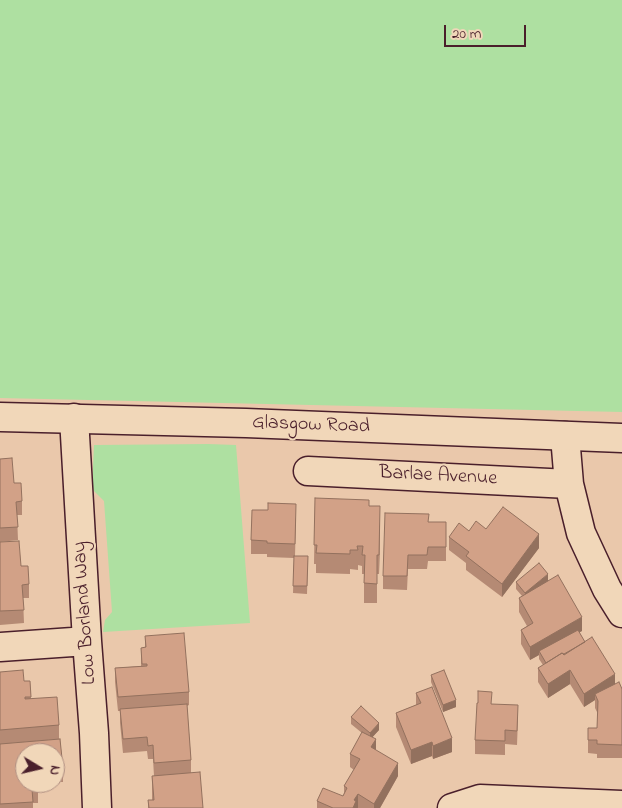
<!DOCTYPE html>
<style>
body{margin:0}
#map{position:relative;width:622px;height:808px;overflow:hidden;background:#eac8ab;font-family:"Indie Flower",sans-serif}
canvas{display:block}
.north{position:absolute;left:15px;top:743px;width:50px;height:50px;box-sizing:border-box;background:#f1d7b9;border:1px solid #ae8d80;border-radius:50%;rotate:99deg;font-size:14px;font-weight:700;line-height:20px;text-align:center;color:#4a1f2b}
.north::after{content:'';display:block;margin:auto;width:18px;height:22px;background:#4a1f2b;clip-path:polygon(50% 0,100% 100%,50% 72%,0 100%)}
.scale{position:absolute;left:444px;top:25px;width:82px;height:22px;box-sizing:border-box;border:2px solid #4a1f2b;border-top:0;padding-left:6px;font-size:15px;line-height:18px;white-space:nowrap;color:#4a1f2b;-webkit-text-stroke:4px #f1d7b9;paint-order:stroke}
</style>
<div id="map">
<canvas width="622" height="808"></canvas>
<div class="north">N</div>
<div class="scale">20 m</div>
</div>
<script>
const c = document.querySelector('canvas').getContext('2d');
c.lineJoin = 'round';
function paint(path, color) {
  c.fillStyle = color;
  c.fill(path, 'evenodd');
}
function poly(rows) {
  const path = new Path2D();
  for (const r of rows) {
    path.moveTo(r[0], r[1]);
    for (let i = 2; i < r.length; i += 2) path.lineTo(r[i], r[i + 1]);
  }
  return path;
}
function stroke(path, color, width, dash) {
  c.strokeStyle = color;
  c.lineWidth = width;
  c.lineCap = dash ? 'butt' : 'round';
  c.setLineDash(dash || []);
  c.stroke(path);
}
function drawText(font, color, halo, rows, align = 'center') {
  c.font = font + ' "Indie Flower",sans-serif';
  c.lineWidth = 4;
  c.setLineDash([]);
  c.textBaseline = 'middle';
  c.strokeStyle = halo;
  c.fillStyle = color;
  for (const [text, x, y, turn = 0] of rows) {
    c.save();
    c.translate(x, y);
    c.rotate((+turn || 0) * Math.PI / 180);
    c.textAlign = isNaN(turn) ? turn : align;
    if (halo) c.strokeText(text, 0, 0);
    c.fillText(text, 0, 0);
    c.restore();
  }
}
const green = poly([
 [0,0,622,0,622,412,0,398],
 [208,444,236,445,250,623,103,632,105,620,112,612,104,501,92,489,94,445]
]);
const street = poly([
 [74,418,87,641,94,733,97,808],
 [565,436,569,484,581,533,607,589,622,613],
 [308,471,569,484],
 [0,647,87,641],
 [452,808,480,799,622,805]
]);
const secondary = poly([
 [0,417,246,423,622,438]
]);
const wall = poly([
 [0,459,14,483,22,501,22,515,17,515,18,540,0,542],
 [315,498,369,506,380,526,379,574,377,574,377,603,364,603,364,574,362,574,362,566,358,565,358,570,350,569,350,574,316,573,316,564,314,564],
 [296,518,295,556,308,556,307,594,293,593,294,558,267,557,267,554,251,554,251,540],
 [429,522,446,536,446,561,428,561,427,569,408,569,407,590,383,589,383,576],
 [486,529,539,548,502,597,466,570,466,563,449,550,449,537,469,531],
 [0,542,21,566,29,584,29,598,23,598,24,623,0,625],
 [548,581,582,631,579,632,585,642,615,684,622,689,622,758,597,758,597,754,588,753,588,740,597,728,598,714,595,708,595,700,584,707,570,684,548,698,538,682,538,668,543,665,539,659,539,655,530,660,521,644,521,630,527,626,519,612,519,598,522,596,516,589,516,582],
 [145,636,189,692,189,705,187,706,191,760,191,773,203,808,148,808,148,800,152,800,152,776,154,776,153,759,148,759,147,751,123,753,120,723,120,711,118,711,115,682,115,668,141,666,141,648,145,647],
 [0,672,24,681,30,681,31,699,59,725,59,739,0,744],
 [431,675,456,707,443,712,431,682],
 [416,693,452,752,433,759,432,756,411,764,396,727,396,713,416,705],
 [492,704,518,718,517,745,505,744,505,755,475,754,475,740],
 [351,717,379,730,372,737,376,750,398,776,380,808,317,808,317,801,343,796,344,793,344,786,354,770,350,767,350,754,362,733,351,724],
 [60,739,63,768,63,782,55,782,55,753,25,753,25,783,46,783,38,784,38,803,33,803,33,808,0,808,0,744]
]);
const shadedWall = poly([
 [380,506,380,526,379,574,379,555],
 [539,534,539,548,502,597,502,584],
 [548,574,548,582,525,601,525,593],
 [582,617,582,631,541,654,539,651,539,655,530,660,530,647],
 [570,670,570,684,548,698,548,684],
 [615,674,615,688,595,694,595,700,584,707,584,694],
 [456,700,456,707,443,712,443,705],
 [379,723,379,730,370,740,370,733],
 [452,738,452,752,433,759,433,746],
 [376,739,376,753,371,747],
 [432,742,432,756,411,764,411,750],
 [398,763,398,776,380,808,374,808,374,804],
 [358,794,358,808,353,808,354,800]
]);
const building = poly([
 [12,458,14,483,21,483,22,501,16,502,18,527,0,528,0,459,12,458],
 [315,498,369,500,369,506,380,506,379,555,377,555,377,584,364,583,365,555,362,555,363,546,357,546,358,550,350,550,350,554,316,553,317,545,314,545,315,498],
 [268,503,296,504,295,544,267,543,267,541,251,540,252,510,268,510,268,503],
 [503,507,539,534,502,584,466,556,469,552,449,537,459,523,469,531,476,521,486,529,503,507],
 [385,513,429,514,428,522,446,522,446,547,428,547,427,555,408,555,407,576,383,576,385,513],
 [19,541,21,566,28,566,29,584,22,585,24,610,0,611,0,542,19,541],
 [294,556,308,556,307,586,293,586,294,556],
 [539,563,548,574,525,593,516,582,539,563],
 [558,575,582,617,530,647,521,630,533,623,519,598,558,575],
 [578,630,585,642,564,654,562,653,546,663,539,651,578,630],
 [184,633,189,692,118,697,115,668,147,666,147,664,142,664,141,648,146,647,145,636,184,633],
 [592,637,615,674,584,694,570,670,548,684,538,668,562,653,564,655,592,637],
 [23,670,24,681,30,681,31,697,25,697,25,699,57,697,59,725,0,730,0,672,23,670],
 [444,670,456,700,443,705,431,675,444,670],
 [619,682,622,689,622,745,597,744,597,740,588,740,588,728,597,728,598,701,595,694,619,682],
 [432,687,452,738,433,746,432,742,411,750,396,713,421,703,416,693,432,687],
 [478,691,492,692,491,704,518,705,517,731,505,730,505,741,475,740,477,703,478,703,478,691],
 [187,704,191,760,154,763,153,745,148,746,147,737,123,739,120,709,187,704],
 [361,706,379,723,370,733,351,717,361,706],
 [362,732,376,739,371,747,398,763,374,804,358,794,354,800,356,801,353,808,333,808,317,801,323,788,343,796,347,788,344,786,360,759,350,754,362,732],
 [60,739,63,768,55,769,55,753,25,753,25,783,37,783,38,789,32,789,33,802,0,804,0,744,60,739],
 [200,772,203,808,149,808,148,800,154,800,152,776,200,772]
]);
const streetNames = [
 ["Glasgow Road",311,426,2],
 ["Barlae Avenue",438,477,3],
 ["Low Borland Way",86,613,-94]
];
paint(green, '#aee0a1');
stroke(street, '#4a1f2b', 31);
stroke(secondary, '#4a1f2b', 31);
stroke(street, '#f1d7b9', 28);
stroke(secondary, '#f1d7b9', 28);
paint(wall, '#b58a74');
paint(shadedWall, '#93715e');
paint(building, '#d2a187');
stroke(building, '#93715e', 1);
drawText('20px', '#4a1f2b', '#f1d7b9', streetNames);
</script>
